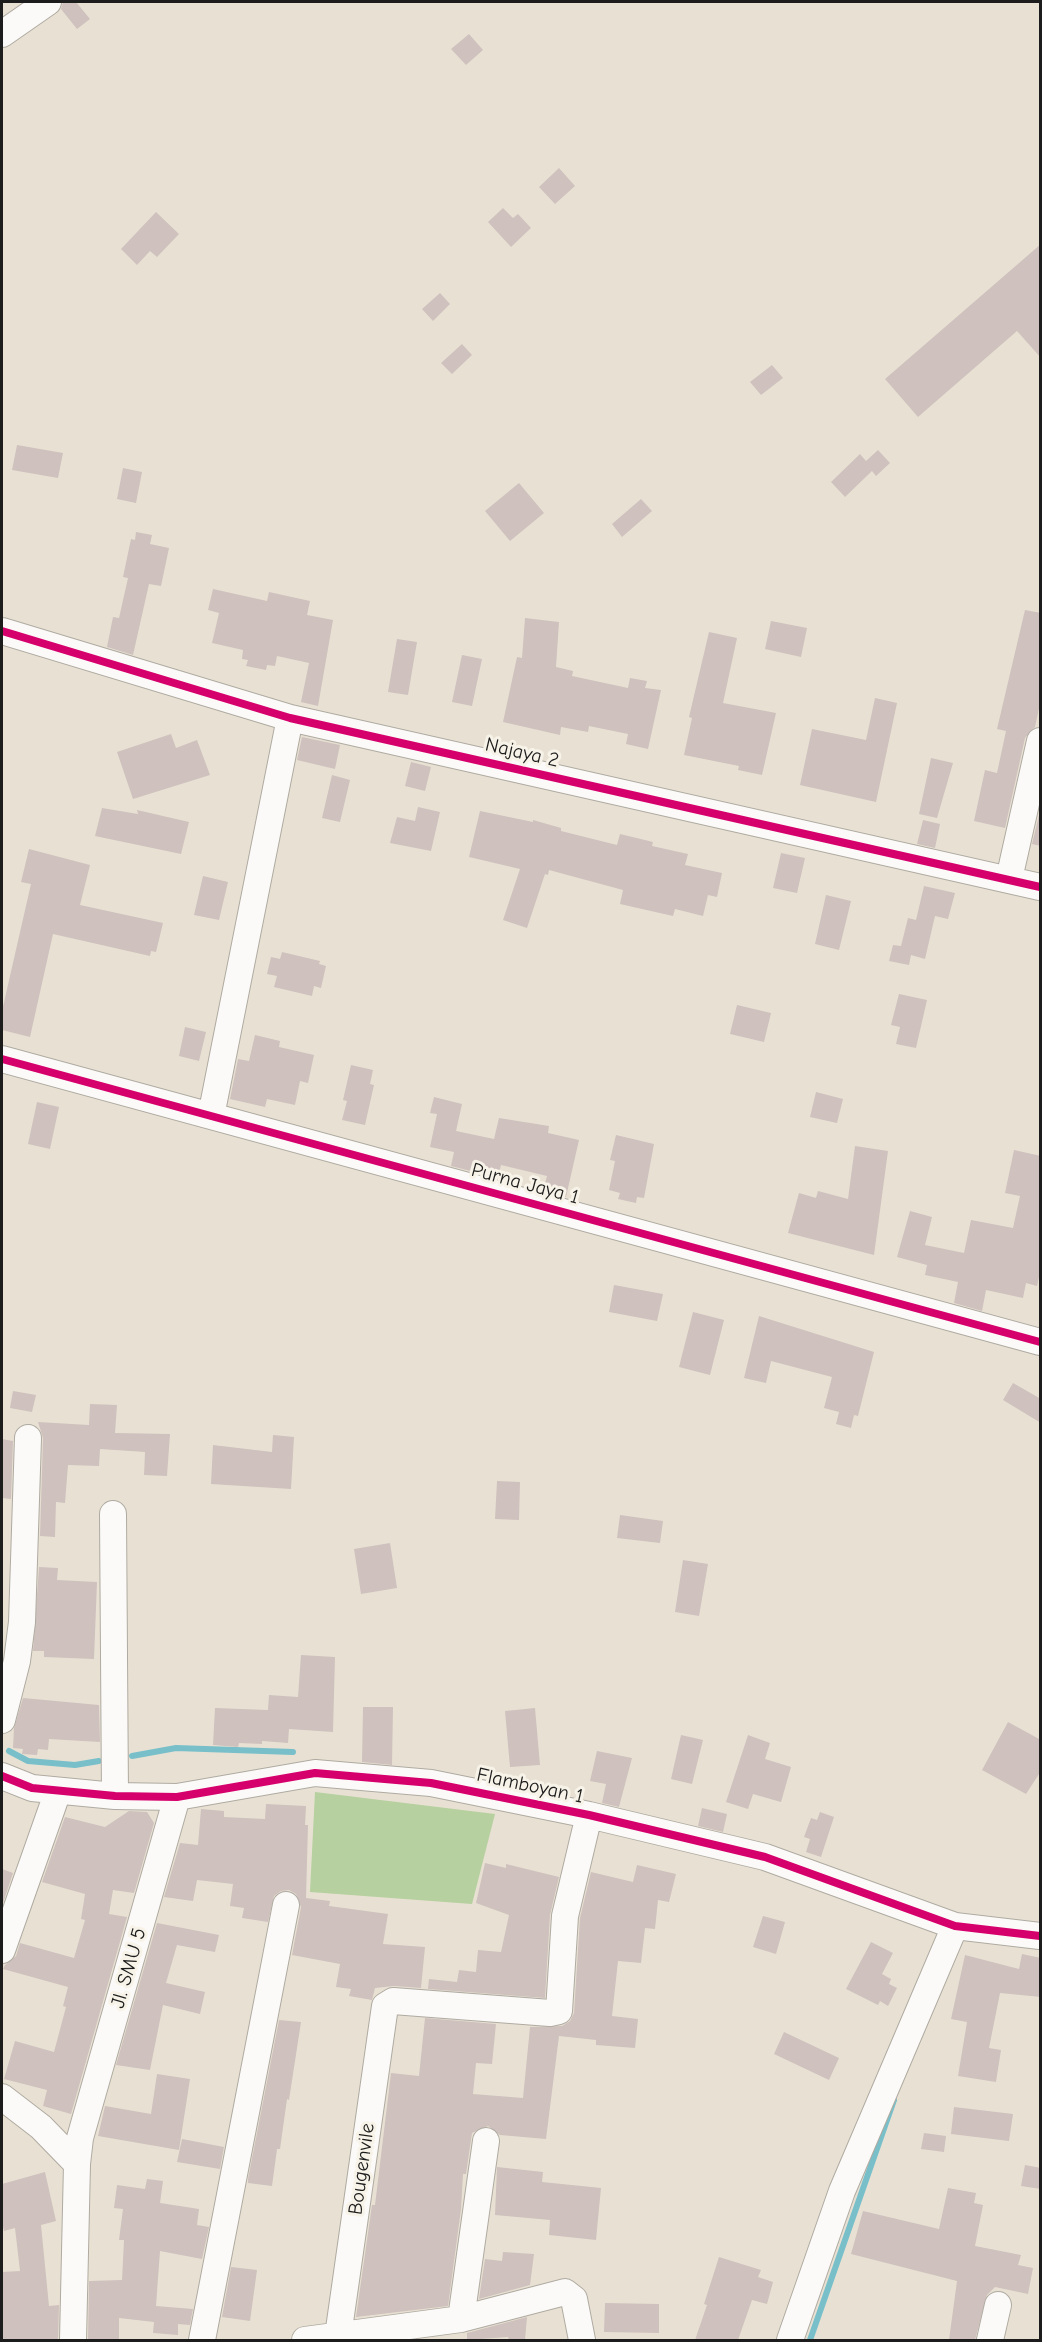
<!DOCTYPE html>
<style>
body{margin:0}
#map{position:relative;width:1042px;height:2342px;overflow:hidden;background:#e8e1d3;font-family:"Comic Neue",sans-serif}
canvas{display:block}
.frame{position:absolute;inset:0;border:3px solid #1c1c1c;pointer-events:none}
</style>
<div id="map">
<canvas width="1042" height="2342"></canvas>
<div class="frame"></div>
</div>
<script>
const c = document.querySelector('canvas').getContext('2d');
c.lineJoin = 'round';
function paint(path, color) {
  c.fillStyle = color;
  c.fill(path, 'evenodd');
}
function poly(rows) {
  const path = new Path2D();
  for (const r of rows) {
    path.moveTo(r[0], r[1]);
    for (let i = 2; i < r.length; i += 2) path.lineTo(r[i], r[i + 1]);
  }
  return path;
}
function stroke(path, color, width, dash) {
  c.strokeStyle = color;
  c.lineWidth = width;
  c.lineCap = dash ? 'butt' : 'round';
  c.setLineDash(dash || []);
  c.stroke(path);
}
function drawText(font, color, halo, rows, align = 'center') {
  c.font = font + ' "Comic Neue",sans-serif';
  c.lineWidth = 6;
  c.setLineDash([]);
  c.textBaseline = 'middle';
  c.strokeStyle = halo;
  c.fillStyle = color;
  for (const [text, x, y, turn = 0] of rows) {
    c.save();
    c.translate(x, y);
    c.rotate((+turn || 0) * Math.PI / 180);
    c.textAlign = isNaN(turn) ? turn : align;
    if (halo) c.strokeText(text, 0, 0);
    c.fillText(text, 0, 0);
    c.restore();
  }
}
const green = poly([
 [315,1792,495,1814,472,1904,310,1892]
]);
const stream = poly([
 [9,1751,28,1761,75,1765,99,1761],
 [132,1756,176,1748,293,1752],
 [810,2340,894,2100]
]);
const building = poly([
 [63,2,76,2,90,19,77,29,61,9],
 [469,34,483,50,466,65,451,49],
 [559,168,575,186,555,204,539,187],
 [503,208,513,218,518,214,531,228,511,247,488,222],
 [156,212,179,234,157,257,150,251,137,265,121,249],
 [1041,244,1041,358,1017,331,918,417,885,379],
 [440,293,450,304,433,321,422,309],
 [462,344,472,355,452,374,441,363],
 [772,365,783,378,761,395,750,382],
 [17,445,63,453,58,478,12,470],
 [878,450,890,463,876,476,872,471,845,497,831,482,860,454,866,461],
 [123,468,142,472,136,503,117,499],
 [519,483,544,513,510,541,485,511],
 [641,499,652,511,622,537,612,524],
 [136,532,152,535,150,544,169,548,161,586,149,584,133,655,107,647,113,617,119,618,128,578,123,577,131,539,135,540],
 [213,589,267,601,269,592,310,601,307,615,333,620,318,706,301,702,309,663,277,656,275,666,267,665,266,670,246,666,248,660,242,659,243,650,212,643,219,613,208,610],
 [1025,610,1041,613,1041,699,1035,727,1025,738,1005,828,974,821,985,770,997,773,1006,731,997,729],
 [525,618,559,622,556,667,573,671,572,676,628,688,630,678,647,681,645,688,661,690,648,749,626,744,628,734,589,726,588,732,561,727,560,735,503,722,517,657,522,658],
 [771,621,807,628,801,657,765,649],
 [709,632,737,638,723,703,776,713,762,775,738,770,739,766,684,755,692,718,689,717],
 [397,639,417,642,408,695,388,692],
 [462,655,482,659,472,706,452,702],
 [875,698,897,703,876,802,800,785,812,729,866,740],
 [171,734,176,748,197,740,210,775,133,799,117,752],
 [302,737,340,745,335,769,297,760],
 [931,758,953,763,937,818,919,814],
 [411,762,431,767,425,791,405,786],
 [332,775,350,780,340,822,322,818],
 [418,807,440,812,431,851,390,843,397,817,415,821],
 [1041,807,1041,846,1032,844],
 [102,808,138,814,137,810,189,822,181,854,95,836],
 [480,811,533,822,533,820,561,828,561,831,617,845,620,834,653,842,652,846,688,854,685,865,722,873,717,897,708,895,703,916,675,909,673,916,620,904,623,890,549,870,548,875,545,874,527,928,503,920,520,869,469,857],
 [923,820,940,824,935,848,917,844],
 [29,849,90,865,80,905,163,923,156,952,151,951,150,956,53,934,30,1037,2,1030,2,1011,31,884,21,882],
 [781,853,805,858,797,893,773,888],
 [203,876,228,882,219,920,194,915],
 [924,886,955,893,948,919,935,916,925,959,911,955,909,965,889,961,893,945,901,946,908,918,916,920],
 [826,895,851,901,839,950,815,944],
 [282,952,320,961,319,964,326,966,321,988,314,986,312,996,274,987,277,976,267,974,271,957,280,959],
 [899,994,927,1000,916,1048,896,1044,900,1027,891,1025],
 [737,1005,771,1013,764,1042,730,1034],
 [185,1027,206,1032,199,1061,179,1056],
 [255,1035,280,1041,279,1047,314,1055,308,1083,300,1081,295,1105,267,1099,265,1107,230,1099,238,1059,249,1061],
 [351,1065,373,1070,370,1084,374,1085,365,1125,342,1120,347,1101,343,1100],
 [816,1092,843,1099,837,1123,810,1117],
 [434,1097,462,1104,456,1131,494,1139,499,1118,549,1126,548,1133,579,1140,566,1197,543,1191,547,1176,501,1165,498,1178,451,1166,454,1152,430,1147,437,1114,430,1113],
 [37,1102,59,1107,50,1149,28,1144],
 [616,1135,654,1144,644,1198,637,1197,636,1203,618,1199,620,1193,609,1190,615,1161,610,1160],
 [855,1146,888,1151,874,1255,788,1233,799,1193,816,1198,818,1191,848,1199],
 [1014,1150,1041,1156,1041,1268,1037,1286,1026,1283,1023,1298,986,1290,982,1311,954,1303,958,1282,925,1275,927,1265,897,1257,910,1211,932,1217,925,1245,964,1253,971,1220,1013,1228,1020,1196,1005,1193],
 [614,1285,663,1294,657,1321,609,1312],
 [693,1312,724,1320,710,1375,679,1367],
 [759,1316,874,1352,858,1416,854,1415,851,1428,836,1424,839,1412,824,1408,832,1377,771,1361,766,1383,744,1378],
 [1013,1383,1041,1399,1041,1423,1003,1400],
 [13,1391,36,1395,32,1412,10,1408],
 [90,1404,117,1405,115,1433,170,1434,167,1476,144,1475,145,1452,100,1449,99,1466,68,1465,65,1503,56,1502,55,1537,40,1536,43,1438,38,1422,89,1425],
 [273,1435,294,1437,291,1489,211,1484,213,1445,272,1452],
 [2,1439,13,1441,11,1499,2,1498],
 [497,1481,520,1482,519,1520,495,1519],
 [620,1515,663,1521,660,1543,617,1538],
 [390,1543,397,1588,361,1594,354,1549],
 [683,1560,708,1564,699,1616,675,1612],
 [39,1567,58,1568,57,1580,97,1582,94,1659,44,1657,44,1651,33,1651],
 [301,1655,335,1657,333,1732,289,1729,288,1743,262,1741,262,1744,239,1743,238,1747,213,1745,215,1708,268,1710,269,1695,298,1697],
 [23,1698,99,1705,100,1742,49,1739,48,1750,38,1749,37,1755,22,1754,23,1749,13,1748,14,1728],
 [363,1707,393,1707,392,1765,362,1762],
 [535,1708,540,1765,510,1767,505,1711],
 [1008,1722,1041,1740,1041,1771,1026,1794,982,1770],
 [681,1735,703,1740,692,1784,671,1779],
 [748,1735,770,1743,765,1759,791,1767,781,1802,753,1794,748,1809,726,1802],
 [597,1751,632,1758,619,1807,602,1803,606,1784,590,1781],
 [266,1804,306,1806,305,1825,308,1825,306,1898,330,1901,329,1906,388,1914,383,1944,425,1947,421,1988,394,1986,375,1988,372,2000,349,1996,351,1989,336,1987,340,1964,292,1955,301,1907,296,1894,289,1890,281,1891,274,1896,268,1922,242,1918,244,1908,230,1906,233,1884,197,1880,193,1901,164,1897,180,1843,198,1845,201,1809,224,1811,224,1817,265,1819],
 [702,1808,727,1814,723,1832,698,1826],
 [129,1811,147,1812,154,1823,134,1893,113,1890,109,1914,127,1917,71,2114,43,2106,47,2090,4,2079,15,2041,54,2052,66,2007,63,2006,68,1987,3,1969,5,1965,16,1956,20,1943,74,1958,85,1920,81,1919,85,1894,42,1882,65,1817,105,1827],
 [820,1812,834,1817,821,1857,806,1852,810,1839,804,1837,811,1818,817,1820],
 [485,1863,506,1868,506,1864,559,1877,550,1915,545,1998,428,1989,429,1979,457,1982,459,1970,476,1972,478,1950,501,1952,509,1915,476,1903],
 [637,1865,676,1874,669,1902,658,1900,655,1929,645,1928,641,1963,618,1961,612,2016,638,2019,635,2048,596,2045,596,2040,559,2036,546,2139,500,2135,488,2126,472,2133,466,2174,463,2174,461,2209,448,2306,356,2317,372,2205,375,2205,391,2073,419,2076,425,2018,496,2024,492,2064,476,2063,473,2094,523,2098,530,2027,562,2026,570,2021,574,2013,580,1918,591,1872,633,1882],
 [2,1869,13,1873,2,1906],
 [763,1916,785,1922,776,1954,753,1947],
 [157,1923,219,1935,215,1952,177,1945,166,1983,205,1992,200,2014,163,2005,150,2070,116,2065],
 [871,1942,893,1953,882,1974,891,1979,889,1984,897,1988,888,2006,880,2001,878,2005,846,1989],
 [1022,1954,1041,1958,1041,1997,1000,1993,989,2048,1001,2050,996,2082,958,2076,967,2022,951,2019,965,1955,1019,1969],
 [279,2020,301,2022,289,2100,287,2099,280,2149,277,2149,272,2186,248,2183,248,2179],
 [784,2032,839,2058,829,2080,774,2054],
 [157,2074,190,2079,179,2150,98,2136,105,2106,151,2114],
 [954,2107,1013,2114,1009,2141,951,2134],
 [924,2133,946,2136,944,2152,921,2149],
 [182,2139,224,2147,220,2169,177,2162],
 [1025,2165,1041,2168,1041,2189,1021,2186],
 [497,2167,543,2172,542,2182,601,2188,596,2240,549,2235,550,2220,495,2215],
 [45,2172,56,2221,41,2225,49,2306,59,2305,58,2340,2,2340,2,2272,20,2271,15,2228,4,2231,2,2221,2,2184],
 [147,2179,163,2181,160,2203,199,2209,197,2225,209,2227,202,2259,160,2251,156,2306,193,2309,190,2325,178,2324,178,2335,153,2333,154,2322,119,2318,119,2340,88,2340,89,2281,122,2280,124,2240,119,2240,123,2209,114,2208,117,2185,145,2189],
 [948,2188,976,2193,974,2203,983,2205,975,2246,1021,2255,1018,2265,1033,2268,1028,2294,995,2287,987,2295,975,2340,949,2340,957,2281,851,2254,863,2211,939,2229],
 [503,2252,534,2254,530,2285,479,2299,485,2259,502,2261],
 [719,2257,761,2270,758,2277,773,2282,767,2304,752,2300,738,2340,695,2340,707,2305,704,2304],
 [231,2267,257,2270,250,2321,222,2317],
 [605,2303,659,2304,659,2333,604,2332],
 [527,2317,525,2340,509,2340,508,2337,467,2340,467,2333]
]);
const minor = poly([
 [2,34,48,2],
 [2,631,290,718,1040,887],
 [1009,879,1040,741],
 [2,1059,1040,1342],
 [211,1116,290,718],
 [113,1514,115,1796],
 [2,1720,17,1661,22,1622,28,1438],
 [2,1776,32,1788,115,1796,177,1797,315,1773,431,1783,589,1815,765,1857,955,1926,1040,1936],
 [2,1950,58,1791],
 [2,2097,41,2127,77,2164],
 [461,2319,486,2141],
 [338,2336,385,2006,393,2001,550,2013,559,2011,565,1916,589,1815],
 [73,2340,77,2164,80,2138,177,1797],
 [202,2340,286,1905],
 [305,2340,461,2319,565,2292,574,2299,582,2340],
 [790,2340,842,2191,955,1926],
 [990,2340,998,2305]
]);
const cycleway = poly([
 [2,631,290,718,1040,887],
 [2,1059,1040,1342],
 [2,1776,32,1788,115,1796,177,1797,315,1773,431,1783,589,1815,765,1857,955,1926,1040,1936]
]);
const streetNames = [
 ["Najaya 2",522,753,13],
 ["Purna Jaya 1",525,1184,15],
 ["Flamboyan 1",530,1786,12],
 ["Jl. SMU 5",129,1968,-74],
 ["Bougenvile",362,2169,-82]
];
paint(green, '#b6d09f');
stroke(stream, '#78bfca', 6);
paint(building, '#cfc1be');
stroke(minor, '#afaba2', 28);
stroke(minor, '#fcfaf8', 26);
stroke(cycleway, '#d6006c', 8);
drawText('20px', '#1c1c1c', '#f7f3e8', streetNames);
</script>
